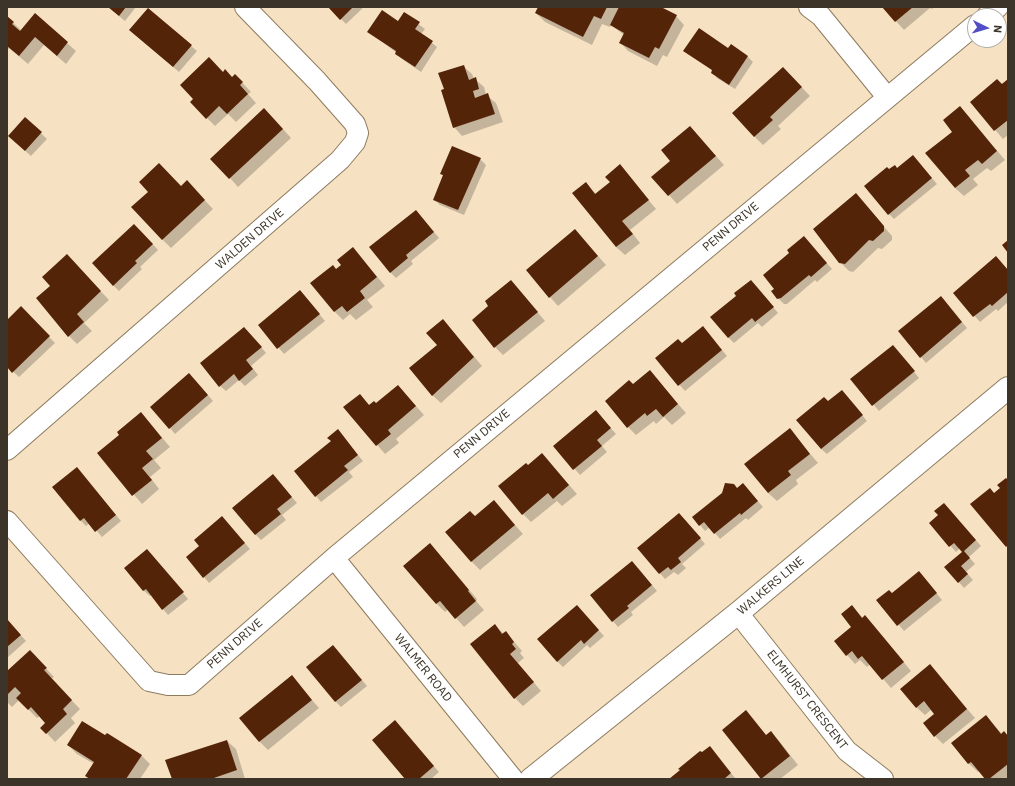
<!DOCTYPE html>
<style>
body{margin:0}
#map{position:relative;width:1015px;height:786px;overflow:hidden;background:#f6e2c3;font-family:"IBM Plex Sans",sans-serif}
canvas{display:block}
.frame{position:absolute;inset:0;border:8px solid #3c3428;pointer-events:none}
.north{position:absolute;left:967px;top:8px;width:40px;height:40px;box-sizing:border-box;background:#fff;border:1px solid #b1aea9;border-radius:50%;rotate:95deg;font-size:11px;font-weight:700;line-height:16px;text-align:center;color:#3c3428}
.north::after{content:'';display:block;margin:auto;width:14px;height:18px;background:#524fc6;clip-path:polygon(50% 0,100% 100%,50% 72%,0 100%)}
</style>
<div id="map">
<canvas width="1015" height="786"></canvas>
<div class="frame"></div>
<div class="north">N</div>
</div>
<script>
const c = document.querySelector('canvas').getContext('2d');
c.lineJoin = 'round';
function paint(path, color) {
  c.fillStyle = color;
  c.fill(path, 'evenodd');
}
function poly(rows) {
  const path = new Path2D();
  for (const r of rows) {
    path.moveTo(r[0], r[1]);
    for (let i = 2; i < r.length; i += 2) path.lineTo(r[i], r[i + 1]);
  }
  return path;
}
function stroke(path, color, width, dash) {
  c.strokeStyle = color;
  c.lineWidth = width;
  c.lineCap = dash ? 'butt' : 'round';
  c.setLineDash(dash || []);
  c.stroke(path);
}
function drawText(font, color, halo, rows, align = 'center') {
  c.font = font + ' "IBM Plex Sans",sans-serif';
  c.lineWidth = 4;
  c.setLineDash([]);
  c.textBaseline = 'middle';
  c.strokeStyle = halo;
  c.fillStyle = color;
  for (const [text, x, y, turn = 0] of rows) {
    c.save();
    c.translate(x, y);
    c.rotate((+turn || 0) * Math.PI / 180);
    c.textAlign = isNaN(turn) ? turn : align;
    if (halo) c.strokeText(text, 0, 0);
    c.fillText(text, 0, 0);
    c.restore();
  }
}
const shadow = poly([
 [108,7,136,7,125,21],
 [329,7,364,7,346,24],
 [539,7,659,7,676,16,684,25,667,57,663,55,657,66,628,51,620,42,624,35,611,25,610,27,602,24,592,45,545,22,536,13],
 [883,7,934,7,932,9,930,8,904,30],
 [405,14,425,29,421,34,437,47,421,72,402,59,397,53,369,32,399,23],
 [7,17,22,31,67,43,76,51,66,64,44,45,28,64,9,48,7,51],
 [130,30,191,46,197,51,179,72],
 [728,49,747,56,753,62,735,89,717,78,713,71,685,51],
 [463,66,472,74,474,79,475,79,484,87,486,95,496,103,503,122,462,136,454,127,445,90],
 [223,73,232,78,235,75,251,92,248,94,256,103,236,122,228,114,215,126,207,118],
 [791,76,810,96,778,126,781,129,763,145,754,136],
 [1008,80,1008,135,1003,139,971,102],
 [960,107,1005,160,991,171,987,168,973,179,978,185,964,196,955,188,953,132],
 [25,118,47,139,31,156,14,141],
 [273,118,291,138,238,187,230,178],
 [690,127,724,165,677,204,653,177,672,161],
 [480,159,486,165,464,215,440,205,434,199,444,176,441,174],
 [918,162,937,184,894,219,889,214,889,171],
 [620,166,656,209,630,230,640,243,625,255,616,247,586,183,596,194,611,183],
 [181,187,195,190,213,209,171,248,162,239],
 [856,194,892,236,892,240,882,249,878,248,853,272,849,271,840,262],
 [416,211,439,238,411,261,413,264,396,278,390,272],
 [140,230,158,250,140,267,142,269,119,291,113,285],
 [575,230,606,265,558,306,550,297],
 [809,243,832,269,817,282,815,280,787,304,784,304,778,298],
 [353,248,385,286,367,300,373,307,356,320,350,314,343,320,334,311,336,270,342,265],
 [996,257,1008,270,1008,302,998,311,996,309,980,322,954,293],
 [75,264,109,300,84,323,92,331,77,344,69,336],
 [511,281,545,321,503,355,495,347,490,306],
 [756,286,778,313,762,327,758,323,734,343,728,337],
 [305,297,325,321,284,354,259,325],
 [946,303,967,328,926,363,921,357],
 [21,308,55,343,19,377,7,366,7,322],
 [443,320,482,366,441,403,432,395,438,345],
 [708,333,727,356,685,391,656,358],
 [250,334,266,353,251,366,258,375,245,386,239,380,226,391,220,386],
 [898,352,919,378,879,411,852,380],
 [650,372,686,413,672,425,664,417,656,424,654,421,636,435,628,427,634,385],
 [195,380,213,401,175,434,170,428],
 [398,386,424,415,396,439,399,443,385,454,345,408,359,395,370,406,376,405],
 [842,391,867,421,827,454,821,449,828,402],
 [601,417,616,434,602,446,607,452,580,475,554,446],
 [149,422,170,447,154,460,161,468,150,477,159,489,142,504,98,453],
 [789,429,818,463,796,480,798,484,777,501,768,493],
 [338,431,363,461,349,472,353,477,321,502,316,496,332,442],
 [542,454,577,494,562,506,557,501,531,522,523,514,528,466],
 [77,468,121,521,102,537,90,523,86,526,81,521,54,487],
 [278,481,297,503,282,515,286,520,261,540,255,534],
 [743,484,763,507,748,520,746,518,720,539,710,527,705,531,700,525],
 [494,501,523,534,480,570,471,561,475,517],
 [950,510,981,546,969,557,975,564,966,572,973,580,964,588,946,567,963,552,960,548,956,552,930,523],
 [222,517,250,549,209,583,204,577,201,546],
 [685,520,705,544,682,564,686,568,678,575,674,572,665,579,638,548],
 [147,550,188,599,168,615,151,595,150,596,144,591,125,568],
 [438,553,477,599,476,601,484,610,464,627,448,609,445,612,436,603],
 [638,568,657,591,631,612,633,615,618,627,591,596],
 [924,578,942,600,904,631,878,600],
 [852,606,863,618,873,625,911,671,891,688,870,664,867,667,860,660,855,664,847,655,852,627],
 [582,612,604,636,590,648,587,645,563,667,557,661],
 [7,620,26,641,7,658],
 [495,625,504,634,506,632,522,651,520,653,524,658,518,663,541,691,523,706,515,698],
 [333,646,367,686,341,707,335,701],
 [38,660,54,677,51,679,80,709,71,718,75,723,55,742,42,728,47,723,40,716,37,718,19,700,12,707,7,702,7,673],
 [930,666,975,718,943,744,935,736,936,714,932,709,925,715,916,707],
 [292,677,319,708,268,750,259,741],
 [746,712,767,736,771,733,779,741,798,765,780,779,763,779,723,730],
 [986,716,1002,734,1008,737,1008,779,987,779,980,770,978,772,969,764,953,743],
 [400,727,439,772,431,779,407,779],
 [227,741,236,749,245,779,173,779],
 [68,745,141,755,150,764,140,779,89,779,87,776,94,764,77,754],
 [710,748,736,779,670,779,702,753]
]);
const building = poly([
 [108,7,126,7,119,16],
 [328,7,353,7,340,20],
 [538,7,607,7,601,19,594,16,583,37,535,13],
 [619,7,661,7,677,15,659,49,655,47,649,58,619,43,624,33,610,25],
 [882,7,913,7,895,22],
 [148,8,192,45,173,67,129,30],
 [382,10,398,21,404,12,420,22,415,29,433,41,415,67,395,54,396,51,367,32],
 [35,13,68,42,57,56,35,37,19,56,7,46,7,16,14,22,12,24,20,31],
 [699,28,728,48,731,44,748,56,729,85,711,73,712,70,683,51],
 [209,57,223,72,225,69,232,77,235,74,243,82,240,85,248,94,227,114,219,106,206,119,190,102,193,99,180,85],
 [464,65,469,80,476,77,479,89,473,91,475,98,488,93,495,114,453,128,441,90,444,89,438,73],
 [783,67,802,87,770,117,773,120,754,137,732,113],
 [997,79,1002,84,1008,79,1008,120,994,131,970,102],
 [960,106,997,151,982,164,978,160,965,170,970,176,955,188,925,153,952,132,943,120],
 [264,108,283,129,229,179,210,159],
 [25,117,42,132,25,151,8,136],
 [690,126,716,156,668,196,651,177,670,161,661,150],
 [452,146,481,158,458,210,433,200,443,175,440,174],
 [913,155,932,178,888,215,864,186,887,167,889,169,895,165,897,168],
 [159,163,181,186,187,180,205,200,162,240,131,207,148,192,139,182],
 [620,164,649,200,622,221,633,234,616,247,572,193,586,182,595,194,610,182,605,177],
 [856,193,884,226,884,231,873,241,869,240,845,264,839,263,813,229],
 [416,210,434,232,406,255,408,258,390,273,369,247],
 [134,224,153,244,135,261,137,263,113,286,92,263],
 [575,229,598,256,549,298,526,270],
 [804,236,827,263,811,277,809,275,781,298,777,299,771,291,774,289,763,275,789,253,787,250],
 [1008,240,1008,253,1002,245],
 [353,247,377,277,360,291,365,298,347,312,342,306,334,312,310,283,333,265,336,269,341,265,337,260],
 [67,254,101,291,77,314,84,322,68,337,36,298,50,286,42,277],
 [996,256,1008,270,1008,292,992,306,990,304,973,317,953,293],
 [511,280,538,312,494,348,472,320,488,306,485,301],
 [751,280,774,307,755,322,752,318,728,338,710,317,736,296,734,293],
 [300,290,320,314,277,349,258,325],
 [941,296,962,322,920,358,898,331],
 [21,306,50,336,12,373,7,367,7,320],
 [443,319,474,357,432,396,409,368,437,345,426,333],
 [703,326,722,350,678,386,655,358,678,339,682,343],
 [244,327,262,347,246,360,253,369,239,381,234,374,219,387,200,363],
 [893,345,915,371,872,406,850,379],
 [650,370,678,404,663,417,656,409,647,416,645,413,627,428,605,401,629,380,633,384],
 [189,373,208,395,169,429,150,407],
 [398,385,416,406,388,430,391,434,376,446,343,407,360,394,369,405,374,401,376,403],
 [842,390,863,415,821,449,796,420,824,397,828,401],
 [596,410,611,428,597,440,602,446,573,470,553,446],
 [141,412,162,438,146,451,153,459,142,468,152,480,132,496,97,453,119,435,117,432],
 [790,428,810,454,788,471,791,475,768,493,744,464],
 [338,429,358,455,344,466,348,470,315,497,294,471,331,441,327,438],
 [542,453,569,485,553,499,548,493,522,515,498,486,526,463,528,465],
 [77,467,116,515,95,532,84,518,80,521,52,487],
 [273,474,292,497,277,509,281,514,255,535,232,508],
 [1006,478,1008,480,1008,545,1006,547,970,504,990,488,994,493,1000,488,997,485],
 [725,483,734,484,737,488,743,483,758,501,741,515,740,513,714,534,704,522,699,526,692,517,722,493],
 [494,500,515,525,471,562,445,532,470,511,475,516],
 [944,503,976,540,964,551,970,558,961,566,968,574,958,583,944,567,962,552,954,543,949,547,929,523,938,515,934,511],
 [679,513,701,538,678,558,681,562,671,570,668,567,659,574,637,548],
 [222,516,245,543,203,578,186,557,199,546,194,540],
 [430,543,469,590,468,591,476,601,455,619,440,601,436,604,403,566],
 [147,549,184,592,162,610,146,589,143,591,124,568],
 [632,561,652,585,627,606,629,608,612,622,590,595],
 [919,571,937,593,897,626,876,600,889,590,892,593],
 [577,605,599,630,584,644,581,640,557,662,537,639],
 [852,605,862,618,865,615,904,662,882,680,862,656,858,659,852,651,846,656,834,641,851,627,841,614],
 [7,619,21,635,7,647],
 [495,624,502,634,506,631,514,642,512,644,516,649,510,654,534,682,514,699,470,644],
 [333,645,362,680,335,702,306,667],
 [30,650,47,668,44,670,72,700,63,709,67,714,46,734,40,728,45,723,31,707,28,710,16,698,21,693,15,687,7,695,7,671],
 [930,664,967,709,934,737,923,723,934,714,924,701,916,708,900,689],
 [292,675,312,700,259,742,239,718],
 [746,710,766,735,771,731,790,756,761,779,722,730],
 [986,715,1001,734,1004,731,1008,736,1008,764,989,779,985,779,971,762,968,764,951,743],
 [395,720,434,766,419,779,405,779,372,740],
 [82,721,105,735,107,733,142,755,126,779,90,779,85,776,94,762,67,745],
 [227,740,237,770,211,779,172,779,165,760],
 [710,746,731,773,724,779,669,779,680,770,678,769,700,751,702,752]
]);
const street = poly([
 [809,7,821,16,887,97],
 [987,16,998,7],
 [7,450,340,160,355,142,358,133,355,124,317,81,245,7],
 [7,521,149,681,168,685,189,685,334,558,975,25],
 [334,558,513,779],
 [738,613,847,751,883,779]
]);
const secondary = poly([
 [531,779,738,613,1008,388]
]);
const streetNames = [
 ["PENN DRIVE",731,227,-40],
 ["WALDEN DRIVE",250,239,-41],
 ["PENN DRIVE",482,434,-40],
 ["WALKERS LINE",771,586,-40],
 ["PENN DRIVE",235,644,-41],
 ["WALMER ROAD",423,668,51],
 ["ELMHURST CRESCENT",807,700,52]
];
paint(shadow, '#0003');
paint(building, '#542409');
stroke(street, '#8d7b5f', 22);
stroke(secondary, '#8d7b5f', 24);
stroke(street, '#fff', 20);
stroke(secondary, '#fff', 22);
drawText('12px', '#3c3428', '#fff', streetNames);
</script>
